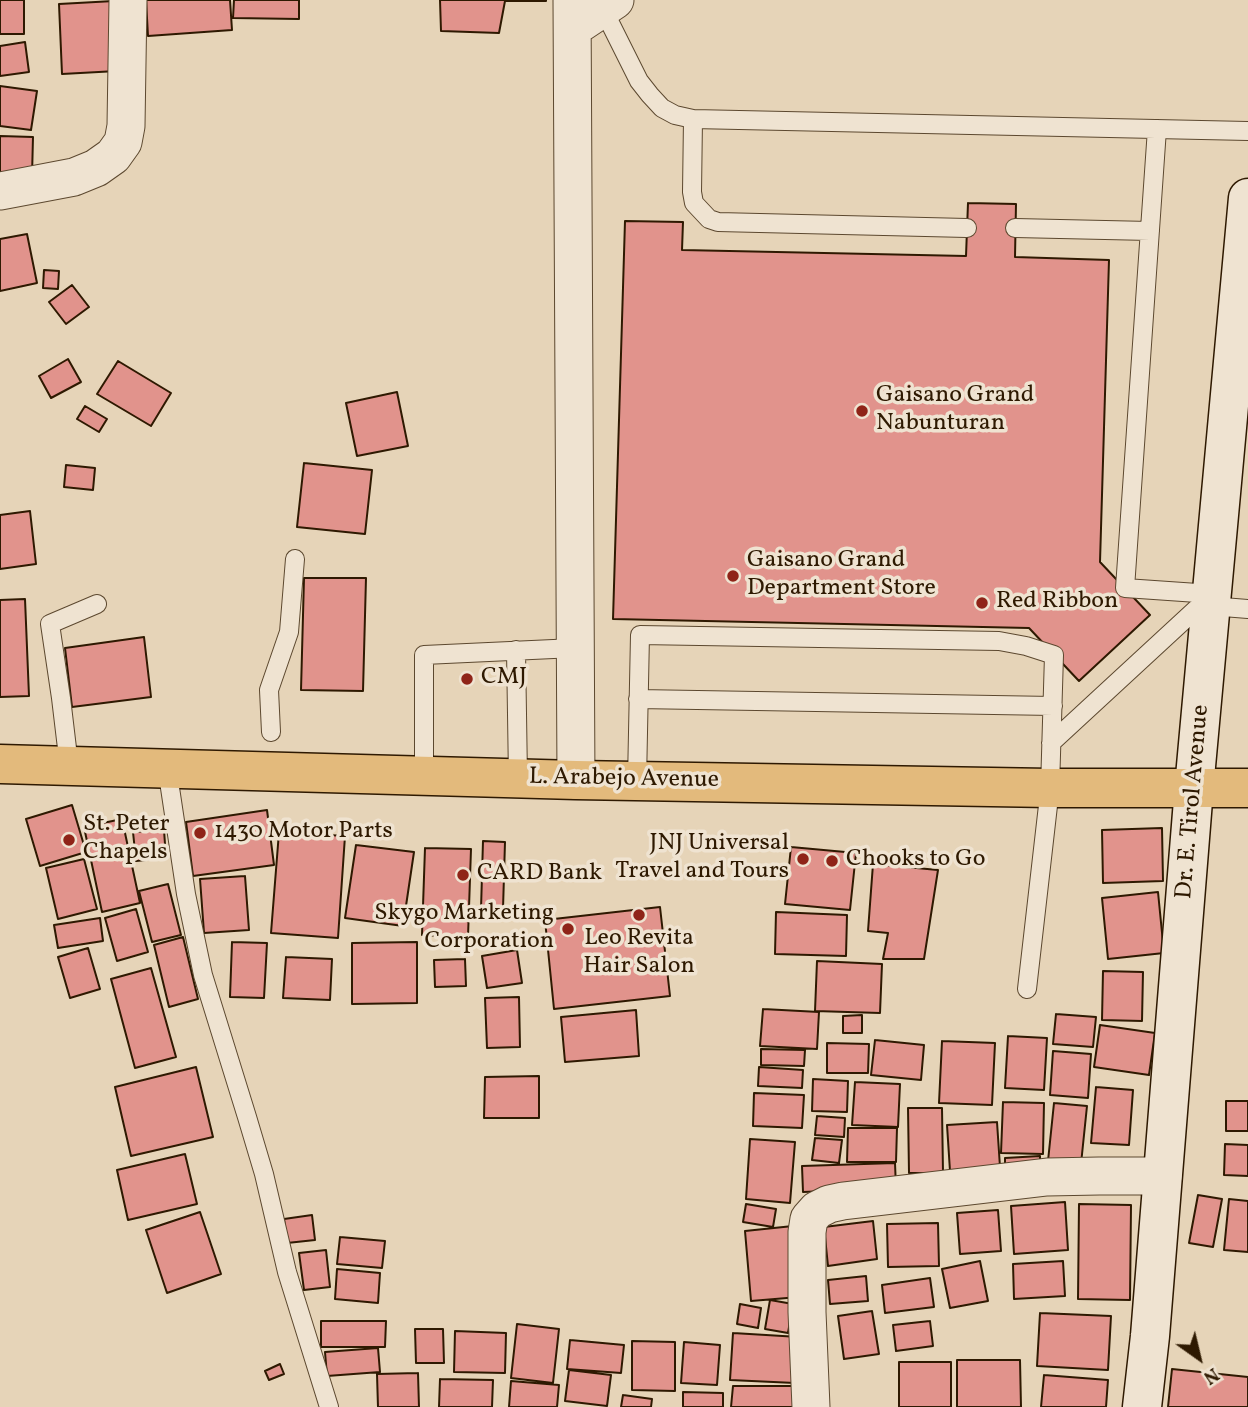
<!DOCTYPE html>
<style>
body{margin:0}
#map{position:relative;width:1248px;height:1407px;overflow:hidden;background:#e6d4b8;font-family:Vollkorn,serif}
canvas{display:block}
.north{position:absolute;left:1164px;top:1323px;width:70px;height:70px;-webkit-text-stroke:5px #efe3d1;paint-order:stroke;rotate:146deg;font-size:19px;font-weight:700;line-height:28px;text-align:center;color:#2e1901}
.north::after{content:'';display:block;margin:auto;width:24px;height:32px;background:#2e1901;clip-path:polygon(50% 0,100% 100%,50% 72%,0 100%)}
</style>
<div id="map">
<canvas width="1248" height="1407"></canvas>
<div class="north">N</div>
</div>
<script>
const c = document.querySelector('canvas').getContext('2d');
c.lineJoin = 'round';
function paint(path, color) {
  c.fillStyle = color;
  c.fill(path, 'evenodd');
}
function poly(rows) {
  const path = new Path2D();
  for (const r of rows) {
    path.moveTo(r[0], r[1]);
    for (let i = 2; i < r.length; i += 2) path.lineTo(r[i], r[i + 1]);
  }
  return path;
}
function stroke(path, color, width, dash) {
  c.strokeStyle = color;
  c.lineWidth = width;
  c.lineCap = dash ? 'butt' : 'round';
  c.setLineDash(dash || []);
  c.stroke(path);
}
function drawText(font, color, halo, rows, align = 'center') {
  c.font = font + ' Vollkorn,serif';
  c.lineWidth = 7;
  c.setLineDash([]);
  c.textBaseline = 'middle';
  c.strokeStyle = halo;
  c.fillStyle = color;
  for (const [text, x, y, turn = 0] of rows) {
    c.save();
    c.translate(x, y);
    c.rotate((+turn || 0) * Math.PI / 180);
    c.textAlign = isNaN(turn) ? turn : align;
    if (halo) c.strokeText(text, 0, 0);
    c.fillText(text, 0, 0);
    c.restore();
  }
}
const building = poly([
 [0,0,24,0,24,34,0,34,0,0],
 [146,0,230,0,232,30,148,36,146,0],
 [234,0,299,0,299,19,233,18,234,0],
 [440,0,546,0,546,1,505,1,499,33,441,31,440,0],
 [114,1,117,71,62,74,59,4,114,1],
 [25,42,29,72,0,76,0,46,25,42],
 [0,86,37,91,31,130,0,126,0,86],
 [0,136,33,137,32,176,0,175,0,136],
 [968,203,1016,204,1015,257,1109,260,1100,562,1150,615,1079,681,1029,628,613,619,625,221,683,222,682,250,966,256,968,203],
 [27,234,37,283,0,291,0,239,27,234],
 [44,270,59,271,58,289,43,288,44,270],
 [72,285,89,307,66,324,49,302,72,285],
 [68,359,81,382,51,398,39,376,68,359],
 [118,361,171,393,151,426,97,394,118,361],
 [397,392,408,446,357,456,346,403,397,392],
 [85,406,107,419,99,432,77,419,85,406],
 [304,463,372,470,365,534,297,527,304,463],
 [66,465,95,468,93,490,64,487,66,465],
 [30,511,36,564,0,569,0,515,30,511],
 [304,578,366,578,363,691,301,690,304,578],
 [25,599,29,696,0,697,0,600,25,599],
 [144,637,151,697,72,707,65,648,144,637],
 [72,805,86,852,40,866,26,819,72,805],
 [267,810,274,865,193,876,186,822,267,810],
 [122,819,140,903,102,912,84,827,122,819],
 [1162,828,1163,881,1103,883,1102,830,1162,828],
 [164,830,166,858,136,861,133,832,164,830],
 [279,832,345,836,338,938,271,933,279,832],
 [483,841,505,842,503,909,481,909,483,841],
 [356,845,414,852,403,926,345,918,356,845],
 [791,847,856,853,850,910,785,904,791,847],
 [425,848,471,849,468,937,422,935,425,848],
 [84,859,97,909,58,919,46,868,84,859],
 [873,864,938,870,924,959,883,959,888,933,868,931,873,864],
 [245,876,249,930,204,933,200,879,245,876],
 [168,884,181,935,152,942,139,891,168,884],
 [1158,892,1164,953,1108,959,1102,898,1158,892],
 [660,907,670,996,554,1009,545,920,660,907],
 [136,909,148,952,117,961,105,918,136,909],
 [776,912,847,915,846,956,775,954,776,912],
 [100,918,103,941,58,948,54,925,100,918],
 [183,937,198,999,169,1007,154,945,183,937],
 [232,942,267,943,264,998,230,997,232,942],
 [417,942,417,1003,352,1004,352,943,417,942],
 [88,948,100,989,70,998,58,957,88,948],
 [517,950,522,983,487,988,482,956,517,950],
 [286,957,332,959,330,1000,283,998,286,957],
 [465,959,466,986,435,987,434,960,465,959],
 [817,961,882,964,880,1013,815,1011,817,961],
 [151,968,176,1057,135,1068,111,979,151,968],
 [1103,971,1143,972,1142,1021,1102,1020,1103,971],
 [519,997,520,1047,487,1048,485,998,519,997],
 [763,1009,819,1012,817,1049,760,1046,763,1009],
 [636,1010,639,1056,565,1062,561,1017,636,1010],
 [1056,1014,1096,1017,1093,1047,1053,1044,1056,1014],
 [862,1015,862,1033,843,1033,843,1016,862,1015],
 [1100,1025,1155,1033,1149,1075,1094,1067,1100,1025],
 [1008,1036,1047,1038,1044,1090,1005,1088,1008,1036],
 [875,1040,924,1045,921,1080,871,1075,875,1040],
 [942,1041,995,1043,992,1105,939,1103,942,1041],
 [827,1043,869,1044,868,1073,827,1073,827,1043],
 [761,1049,805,1050,804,1066,761,1065,761,1049],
 [1053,1051,1091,1054,1088,1098,1050,1095,1053,1051],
 [196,1067,213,1137,131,1156,115,1087,196,1067],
 [759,1067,803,1070,802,1088,758,1086,759,1067],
 [539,1076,539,1118,484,1118,485,1077,539,1076],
 [813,1079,848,1081,847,1112,812,1111,813,1079],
 [855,1082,900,1084,898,1127,852,1125,855,1082],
 [1096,1087,1133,1090,1129,1145,1091,1143,1096,1087],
 [754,1093,804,1095,802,1128,753,1126,754,1093],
 [1226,1101,1248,1101,1248,1131,1226,1131,1226,1101],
 [1003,1102,1044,1103,1043,1154,1001,1153,1003,1102],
 [1054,1103,1087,1106,1081,1164,1048,1161,1054,1103],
 [908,1108,942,1108,943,1173,909,1173,908,1108],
 [817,1116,845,1118,844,1137,815,1135,817,1116],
 [997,1122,1000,1167,950,1171,947,1125,997,1122],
 [848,1128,897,1128,896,1162,847,1162,848,1128],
 [815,1138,842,1140,839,1163,812,1160,815,1138],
 [750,1139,795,1142,790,1203,746,1199,750,1139],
 [1225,1144,1248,1145,1248,1176,1224,1175,1225,1144],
 [185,1154,197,1204,128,1220,117,1170,185,1154],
 [1040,1156,1040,1170,1005,1171,1005,1158,1040,1156],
 [895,1163,896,1188,803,1192,802,1166,895,1163],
 [1198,1195,1222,1199,1213,1247,1189,1243,1198,1195],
 [1229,1199,1248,1201,1248,1252,1224,1250,1229,1199],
 [1065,1202,1068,1250,1014,1254,1011,1206,1065,1202],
 [746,1204,776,1209,773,1227,743,1222,746,1204],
 [1079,1204,1131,1205,1130,1300,1078,1299,1079,1204],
 [998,1210,1001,1251,960,1254,957,1213,998,1210],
 [200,1212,221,1274,167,1293,146,1230,200,1212],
 [312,1215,315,1240,287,1243,284,1219,312,1215],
 [873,1221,877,1259,828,1266,824,1227,873,1221],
 [938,1223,939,1266,888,1267,887,1224,938,1223],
 [793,1226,799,1297,751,1301,745,1231,793,1226],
 [340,1237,385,1241,382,1268,337,1264,340,1237],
 [326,1250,330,1287,304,1290,299,1253,326,1250],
 [980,1261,988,1301,950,1308,942,1269,980,1261],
 [1063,1261,1065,1296,1014,1299,1013,1264,1063,1261],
 [337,1269,380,1273,378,1303,335,1299,337,1269],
 [866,1276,868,1301,830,1304,828,1280,866,1276],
 [930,1278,934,1307,885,1313,882,1285,930,1278],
 [770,1300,793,1304,788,1333,765,1329,770,1300],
 [740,1304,761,1308,758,1328,737,1324,740,1304],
 [872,1311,879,1354,844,1359,838,1316,872,1311],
 [1040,1313,1111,1316,1108,1370,1037,1366,1040,1313],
 [321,1321,386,1321,385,1347,321,1347,321,1321],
 [930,1321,933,1346,896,1351,893,1325,930,1321],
 [517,1324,559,1329,553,1383,511,1378,517,1324],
 [415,1329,443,1329,444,1363,416,1363,415,1329],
 [455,1331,506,1333,505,1373,454,1372,455,1331],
 [733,1333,799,1337,795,1383,730,1380,733,1333],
 [570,1340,624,1345,621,1373,567,1369,570,1340],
 [632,1341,675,1342,675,1391,632,1390,632,1341],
 [684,1342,720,1345,717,1385,681,1383,684,1342],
 [378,1348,380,1372,327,1376,325,1352,378,1348],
 [957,1360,1020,1360,1021,1407,957,1407,957,1360],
 [899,1362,951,1362,951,1407,899,1407,899,1362],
 [280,1364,284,1374,269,1380,265,1371,280,1364],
 [1172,1369,1248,1377,1248,1407,1168,1407,1172,1369],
 [569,1370,611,1375,607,1406,565,1401,569,1370],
 [418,1373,419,1407,378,1407,377,1374,418,1373],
 [1044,1375,1108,1380,1106,1407,1041,1407,1044,1375],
 [440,1379,493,1380,492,1407,439,1407,440,1379],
 [511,1381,559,1385,557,1407,509,1407,511,1381],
 [733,1386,796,1386,795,1407,731,1407,733,1386],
 [683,1392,723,1393,723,1407,683,1407,683,1392],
 [623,1395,652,1399,651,1407,621,1407,623,1395]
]);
const lane = poly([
 [603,9,639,81,650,95,662,108,675,115,693,119,1248,131],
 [693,119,692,192,694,203,709,219,718,222,967,228],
 [1157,129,1125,588,1212,594],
 [1015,228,1150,231],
 [1211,606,1248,609],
 [516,650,518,778],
 [638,699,1053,706],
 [271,732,269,690,289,632,295,559],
 [1051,743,1207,599],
 [69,765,61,698,50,624,97,604],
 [167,768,186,894,203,975,247,1117,264,1174,287,1272,329,1407],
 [424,776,424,655,575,648],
 [637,781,640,635,999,641,1026,646,1054,655,1050,788,1027,989]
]);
const street = poly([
 [572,0,576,780],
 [573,28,615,0],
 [0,191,74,177,96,168,113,156,123,142,126,126,128,0],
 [811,1407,807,1312,807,1232,809,1219,817,1210,829,1204,843,1201,1047,1177,1099,1176,1163,1176]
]);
const secondary = poly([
 [1142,1407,1150,1336,1194,788,1248,198]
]);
const primary = poly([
 [0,764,576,780,1050,788,1248,788]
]);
const markers = [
 [862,411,7,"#8f2418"],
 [733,576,7,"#8f2418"],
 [982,603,7,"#8f2418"],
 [467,679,7,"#8f2418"],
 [200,833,7,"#8f2418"],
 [69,840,7,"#8f2418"],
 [803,859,7,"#8f2418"],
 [832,861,7,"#8f2418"],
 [463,875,7,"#8f2418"],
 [639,915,7,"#8f2418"],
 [568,929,7,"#8f2418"]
];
const poiNames = [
 ["Gaisano Grand",876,397],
 ["Nabunturan",876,425],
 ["Gaisano Grand",747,562],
 ["Department Store",747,590],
 ["Red Ribbon",996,603],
 ["CMJ",481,679],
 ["St. Peter",83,826],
 ["Chapels",83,854],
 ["1430 Motor Parts",214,833],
 ["JNJ Universal",789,845,"right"],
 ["Travel and Tours",789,873,"right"],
 ["Chooks to Go",846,861],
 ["CARD Bank",477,875],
 ["Skygo Marketing",554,915,"right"],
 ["Corporation",554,943,"right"],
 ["Leo Revita",639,940,"center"],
 ["Hair Salon",639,968,"center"]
];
const streetNames = [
 ["L. Arabejo Avenue",624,780,1],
 ["Dr. E. Tirol Avenue",1194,802,-85]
];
paint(building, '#e1938c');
stroke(building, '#2e1901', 2);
stroke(lane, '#5c482f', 20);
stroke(street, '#5c482f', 39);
stroke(secondary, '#2e1901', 41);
stroke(primary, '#2e1901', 41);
stroke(lane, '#efe3d1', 18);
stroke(street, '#efe3d1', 37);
stroke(secondary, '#efe3d1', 38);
stroke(primary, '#e3ba7c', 38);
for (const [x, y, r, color] of markers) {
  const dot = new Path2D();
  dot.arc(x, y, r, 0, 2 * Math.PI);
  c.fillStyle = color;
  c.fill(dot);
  stroke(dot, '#efe3d1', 2.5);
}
drawText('24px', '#2e1901', '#efe3d1', poiNames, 'left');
drawText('24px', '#2e1901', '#efe3d1', streetNames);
</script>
